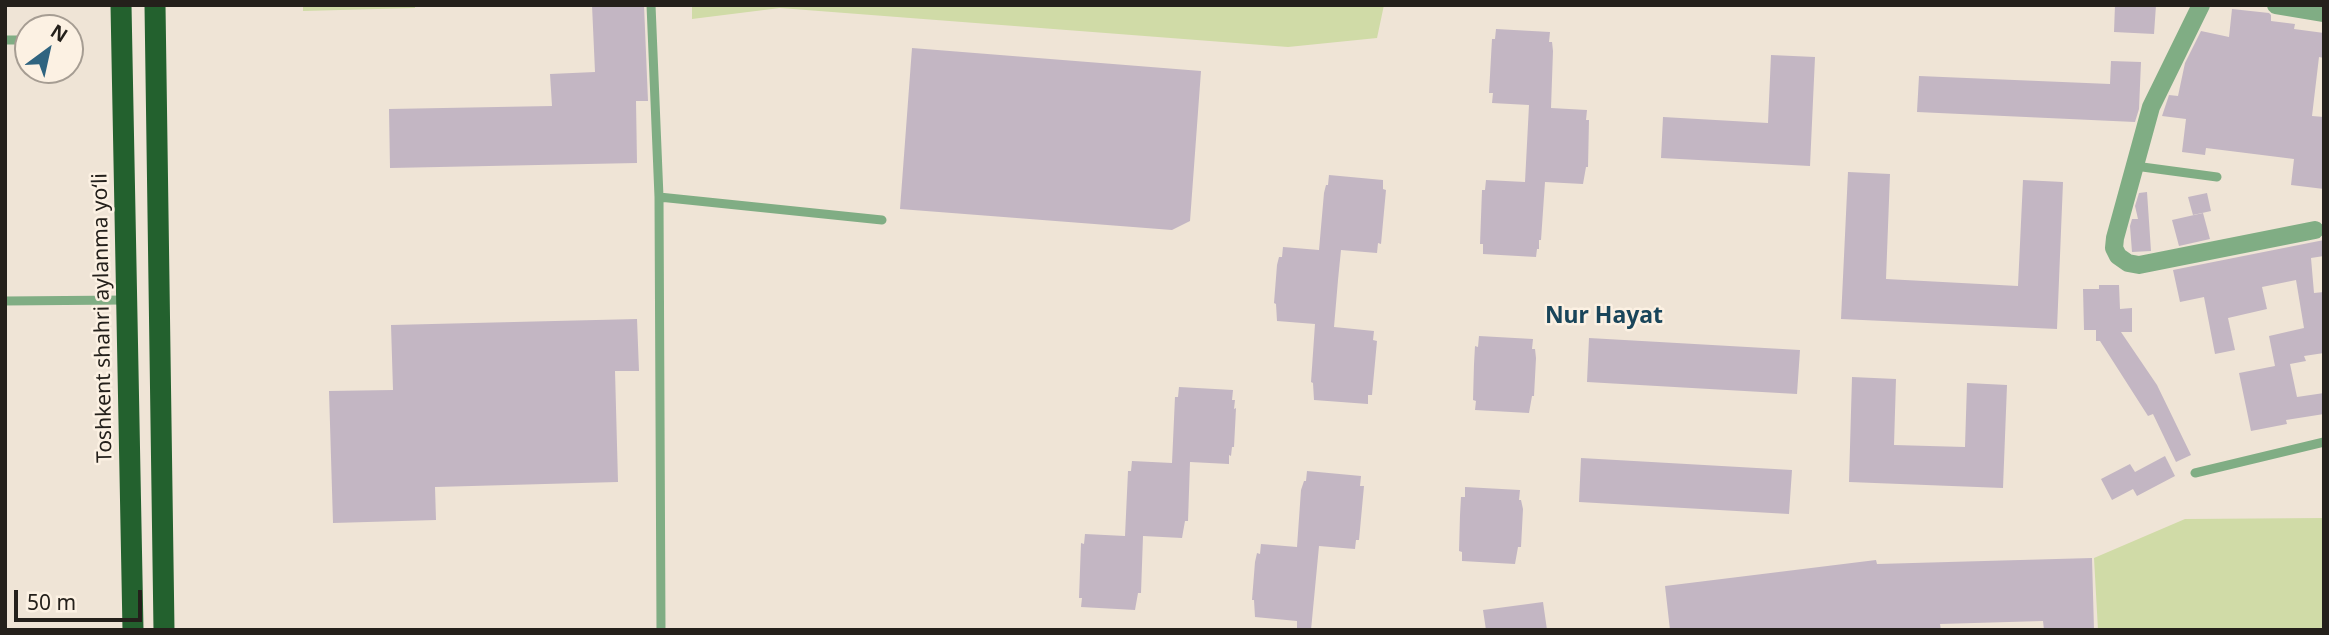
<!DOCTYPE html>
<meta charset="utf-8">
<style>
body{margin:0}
#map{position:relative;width:2329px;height:635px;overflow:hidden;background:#efe4d6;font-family:"Noto Sans",sans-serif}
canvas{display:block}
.frame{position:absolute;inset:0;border:7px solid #24201b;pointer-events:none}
.north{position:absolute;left:14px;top:14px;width:70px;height:70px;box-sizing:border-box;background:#fcf1e3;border:2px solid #a69d93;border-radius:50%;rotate:33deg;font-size:19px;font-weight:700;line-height:28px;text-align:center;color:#24201b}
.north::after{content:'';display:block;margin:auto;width:24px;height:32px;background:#2f6480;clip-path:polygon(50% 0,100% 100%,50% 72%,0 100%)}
.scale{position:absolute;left:14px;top:590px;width:128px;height:32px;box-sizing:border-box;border:4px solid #24201b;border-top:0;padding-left:9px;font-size:21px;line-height:24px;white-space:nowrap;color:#24201b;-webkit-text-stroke:5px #fcf1e3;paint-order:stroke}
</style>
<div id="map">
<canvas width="2329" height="635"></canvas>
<div class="frame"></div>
<div class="north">N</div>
<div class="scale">50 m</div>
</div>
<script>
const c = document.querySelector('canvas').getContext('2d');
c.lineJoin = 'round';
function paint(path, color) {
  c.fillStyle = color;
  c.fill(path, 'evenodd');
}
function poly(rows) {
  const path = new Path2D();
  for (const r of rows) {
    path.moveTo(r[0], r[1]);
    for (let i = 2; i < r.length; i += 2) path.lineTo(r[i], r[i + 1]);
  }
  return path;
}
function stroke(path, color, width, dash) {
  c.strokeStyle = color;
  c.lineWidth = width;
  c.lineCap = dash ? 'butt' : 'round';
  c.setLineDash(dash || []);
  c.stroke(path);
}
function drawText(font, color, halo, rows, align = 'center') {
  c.font = font + ' "Noto Sans",sans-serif';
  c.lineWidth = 5;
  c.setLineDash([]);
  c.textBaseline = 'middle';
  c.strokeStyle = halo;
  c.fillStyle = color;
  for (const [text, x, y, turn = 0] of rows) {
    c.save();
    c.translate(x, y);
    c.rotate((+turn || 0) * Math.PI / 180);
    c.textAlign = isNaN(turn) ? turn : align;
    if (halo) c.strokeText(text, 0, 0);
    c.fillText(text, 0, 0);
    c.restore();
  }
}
const green = poly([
 [303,5,415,5,415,8,303,11],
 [692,5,1384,5,1377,38,1288,47,780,8,692,19],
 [2324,518,2324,630,2098,630,2094,558,2185,519]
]);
const building = poly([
 [592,5,644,5,648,101,636,101,637,163,390,168,389,109,552,106,550,74,595,72],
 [2115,5,2156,5,2154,34,2114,32],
 [2232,9,2269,13,2271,15,2271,21,2295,24,2294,29,2324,33,2324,58,2319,57,2312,116,2324,117,2324,189,2291,185,2294,159,2206,148,2205,155,2182,152,2186,119,2162,116,2169,95,2178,96,2185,63,2201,31,2229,37],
 [1496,29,1550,32,1549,42,1552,42,1553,51,1551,108,1587,110,1586,120,1589,120,1588,167,1586,167,1583,184,1545,182,1541,240,1539,240,1539,249,1537,249,1536,257,1483,254,1483,244,1480,244,1482,190,1485,190,1486,180,1525,182,1529,105,1492,103,1493,93,1489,93,1492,39,1495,39],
 [912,48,1201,71,1190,221,1172,230,900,209],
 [1771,55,1815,57,1810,166,1661,158,1663,117,1768,123],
 [2111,61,2141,62,2139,109,2135,122,1917,112,1919,76,2110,84],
 [1848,172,1890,174,1886,279,2018,286,2023,180,2063,182,2057,329,1841,319],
 [1329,175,1383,180,1383,189,1386,190,1381,244,1378,243,1377,253,1341,250,1338,280,1334,327,1374,331,1373,340,1377,341,1372,395,1368,395,1368,404,1314,400,1313,383,1311,382,1315,324,1277,321,1276,304,1274,303,1277,265,1279,257,1282,257,1283,247,1319,250,1324,193,1326,185,1328,185],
 [2147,192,2151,251,2132,252,2130,226,2132,219,2138,219,2135,206,2139,193],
 [2207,193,2211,211,2193,215,2188,197],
 [2203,213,2210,239,2179,246,2172,220],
 [2324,240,2324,256,2311,258,2314,293,2324,292,2324,353,2304,356,2306,361,2290,364,2297,397,2324,393,2324,414,2286,420,2287,424,2251,431,2239,373,2275,366,2269,336,2304,328,2296,280,2262,287,2267,309,2228,318,2235,350,2215,354,2204,297,2180,302,2173,270],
 [2099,285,2119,285,2120,309,2132,308,2132,332,2121,332,2157,385,2191,455,2176,462,2153,414,2148,416,2100,341,2096,341,2096,330,2084,330,2083,289,2099,289],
 [637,319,639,371,615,371,618,482,435,487,436,520,333,523,329,391,393,390,391,325],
 [1479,336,1533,339,1532,349,1535,349,1536,358,1534,396,1532,396,1529,413,1475,410,1476,401,1473,400,1474,364,1475,346,1478,347],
 [1589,338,1800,350,1797,394,1587,382],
 [1852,377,1896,379,1894,445,1965,447,1967,383,2007,385,2003,488,1849,482],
 [1179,387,1233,390,1232,400,1235,400,1234,409,1236,408,1234,447,1232,447,1231,456,1229,455,1229,464,1190,462,1188,521,1185,521,1182,538,1143,536,1141,593,1138,593,1135,610,1081,607,1082,598,1079,598,1081,543,1084,544,1085,534,1125,536,1128,471,1131,471,1132,461,1172,463,1175,397,1178,397],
 [2165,456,2175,476,2137,496,2133,489,2112,500,2101,479,2130,464,2135,472],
 [1581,458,1792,470,1789,514,1579,502],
 [1307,471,1361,476,1360,486,1364,486,1359,540,1356,540,1355,549,1319,546,1311,630,1297,630,1297,621,1255,617,1254,600,1252,600,1255,562,1257,553,1260,554,1261,544,1297,547,1301,490,1304,481,1306,481],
 [1465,487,1520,490,1519,500,1521,500,1523,509,1521,547,1518,547,1515,564,1462,561,1462,552,1459,551,1460,515,1461,497,1465,497],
 [2092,558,2094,630,2044,630,2043,621,1940,624,1941,630,1670,630,1665,586,1876,560,1877,564],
 [1543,602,1547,630,1486,630,1483,610]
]);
const lane = poly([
 [651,5,659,197,661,630],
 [5,40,28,40],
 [2135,166,2217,177],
 [659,197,882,220],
 [5,301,125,300],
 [2195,473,2324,442]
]);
const street = poly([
 [2201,5,2151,107,2115,238,2114,248,2118,256,2128,263,2139,265,2315,230],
 [2276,5,2324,13]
]);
const highway = poly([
 [121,5,133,630],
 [155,5,164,630]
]);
const streetNames = [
 ["Toshkent shahri aylanma yoʻli",103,318,-91]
];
const neighbourhoodNames = [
 ["Nur Hayat",1604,316]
];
paint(green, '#d0dba7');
paint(building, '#c3b6c3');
stroke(lane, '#80ad84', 9);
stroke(street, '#80ad84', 18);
stroke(highway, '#23612e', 21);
drawText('21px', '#24201b', '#fcf1e3', streetNames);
drawText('bold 23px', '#19455a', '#fcf1e3', neighbourhoodNames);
</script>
